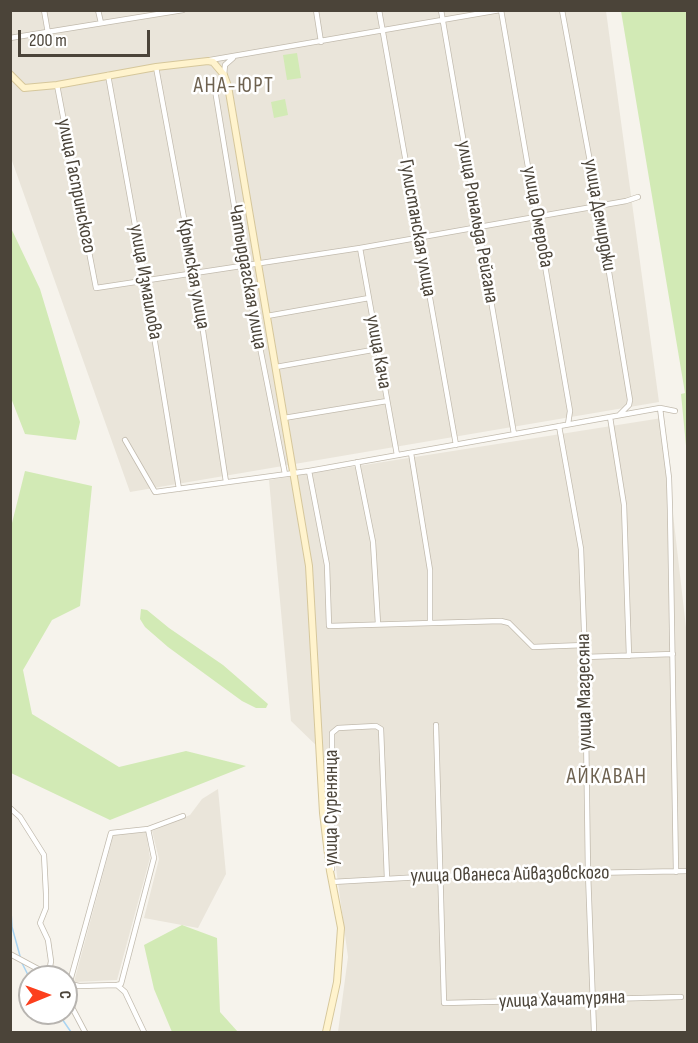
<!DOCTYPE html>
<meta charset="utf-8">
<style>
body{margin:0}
#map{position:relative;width:698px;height:1043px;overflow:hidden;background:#f6f3ec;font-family:"Sofia Sans Condensed",sans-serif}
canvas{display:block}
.frame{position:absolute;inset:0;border:12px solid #4b4439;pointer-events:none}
.north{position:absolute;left:18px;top:965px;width:60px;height:60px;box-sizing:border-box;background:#fff;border:2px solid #b7b4b0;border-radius:50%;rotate:89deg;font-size:16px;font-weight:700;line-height:24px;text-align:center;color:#4b4439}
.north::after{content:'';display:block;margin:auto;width:21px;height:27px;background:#fc3f1d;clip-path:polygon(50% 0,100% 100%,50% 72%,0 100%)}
.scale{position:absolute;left:18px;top:30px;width:132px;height:27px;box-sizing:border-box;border:3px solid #4b4439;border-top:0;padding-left:8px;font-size:18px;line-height:21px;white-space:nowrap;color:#4b4439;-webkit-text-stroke:4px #fff;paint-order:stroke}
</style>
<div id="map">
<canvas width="698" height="1043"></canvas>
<div class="frame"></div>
<div class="north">С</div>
<div class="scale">200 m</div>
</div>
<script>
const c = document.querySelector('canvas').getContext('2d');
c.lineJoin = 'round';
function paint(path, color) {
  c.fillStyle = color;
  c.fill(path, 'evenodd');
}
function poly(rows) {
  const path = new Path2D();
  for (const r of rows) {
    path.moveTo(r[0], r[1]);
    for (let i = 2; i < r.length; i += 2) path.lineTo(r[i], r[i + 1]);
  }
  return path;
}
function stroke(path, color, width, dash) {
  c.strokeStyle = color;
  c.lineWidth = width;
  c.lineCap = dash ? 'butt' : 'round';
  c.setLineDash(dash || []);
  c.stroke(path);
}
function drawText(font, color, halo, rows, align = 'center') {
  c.font = font + ' "Sofia Sans Condensed",sans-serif';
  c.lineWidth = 5;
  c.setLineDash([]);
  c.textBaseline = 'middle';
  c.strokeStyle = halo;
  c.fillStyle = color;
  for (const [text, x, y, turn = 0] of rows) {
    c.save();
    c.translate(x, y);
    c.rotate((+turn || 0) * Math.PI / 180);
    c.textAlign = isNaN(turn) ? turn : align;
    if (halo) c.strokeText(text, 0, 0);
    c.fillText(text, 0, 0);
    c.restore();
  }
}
const residential = poly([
 [10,11,606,11,659,402,130,492,11,158],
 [662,418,688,645,687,1032,338,1032,348,957,320,749,291,721,269,480],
 [218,789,226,874,198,928,144,918,159,859,152,831,190,815,202,799],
 [146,832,150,858,117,980,74,982,114,833]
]);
const green = poly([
 [621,11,687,11,687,456,681,394,685,393],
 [297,53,301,78,287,80,283,55],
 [285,99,288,115,274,118,271,102],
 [10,226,40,289,80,422,76,440,25,434,11,398],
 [25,471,92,486,80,606,52,620,23,670,32,714,119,767,186,751,246,766,110,820,11,773,11,527],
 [141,609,147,610,169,628,223,665,268,704,266,708,256,708,242,701,168,647,145,627,140,619],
 [182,925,217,938,220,1012,238,1032,172,1032,154,989,144,945]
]);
const stream = poly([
 [10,895,12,927,20,956],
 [21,961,30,979],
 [47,1013,60,1016,71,1032]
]);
const minor = poly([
 [44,10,48,33],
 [98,10,101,23],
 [316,10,321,42],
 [379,10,456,445],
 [441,10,514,434],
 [501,10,570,411,568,424],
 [562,10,598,205,630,400,629,405,619,415],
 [10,38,183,10],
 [210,60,500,10],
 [156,67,194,272,226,482],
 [108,75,145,281,179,489],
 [224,75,225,65,233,58],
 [213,78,244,266,285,474],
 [57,85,96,288,360,248,626,201,638,197],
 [360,248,397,455],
 [267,316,369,298],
 [276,367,378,349],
 [660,408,669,478,670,510,676,872],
 [610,417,624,505,629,656],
 [284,418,387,401],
 [559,426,581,549,585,657,588,873,594,1032],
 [125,440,155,492,309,471,660,408,675,411],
 [411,453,430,570,430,623],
 [357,462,373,542,378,624],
 [309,471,327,565,329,626,501,621,509,623,533,647,585,645],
 [585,657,673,654],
 [436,725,444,1003,681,997],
 [10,808,20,817,44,855,46,894,46,908,40,923,48,940,51,961,50,967,44,971],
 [332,869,332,733,338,728,376,726,381,729,387,879],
 [332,881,332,882,439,876,688,871],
 [10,954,53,977],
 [66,983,79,986,117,985],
 [69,985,111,833,148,829,183,816],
 [66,996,85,1032],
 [144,1032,125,992,117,985,121,984,154,858,148,829]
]);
const secondary = poly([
 [10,74,24,88,57,85,156,67,208,61,213,62,224,75,228,86,309,566,323,813,330,871,341,928,337,982,326,1032]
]);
const streetNames = [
 ["улица Гаспринского",76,186,79],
 ["улица Демирджи",599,215,80],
 ["улица Омерова",537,217,80],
 ["улица Рональда Рейгана",477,222,80],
 ["Гулистанская улица",417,228,80],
 ["Крымская улица",193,274,80],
 ["Чатырдагская улица",247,277,80],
 ["улица Измаилова",145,282,80],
 ["улица Кача",378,352,80],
 ["улица Магдесяна",585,692,-91],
 ["улица Суренянца",332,808,-90],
 ["улица Ованеса Айвазовского",510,875,-1],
 ["улица Хачатуряна",562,1000,-2]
];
const quarterNames = [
 ["АНА-ЮРТ",234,86],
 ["АЙКАВАН",607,777]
];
paint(residential, '#eae5da');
paint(green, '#d2eab5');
stroke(stream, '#a9d4f2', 1.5);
stroke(minor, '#c2bbae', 6);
stroke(secondary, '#d6c79b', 8);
stroke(minor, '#fff', 4.5);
stroke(secondary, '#fff3cd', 6);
drawText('20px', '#4b4439', '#fff', streetNames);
c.letterSpacing = '1.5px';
drawText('22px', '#6e6250', '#fff', quarterNames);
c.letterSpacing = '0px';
</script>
